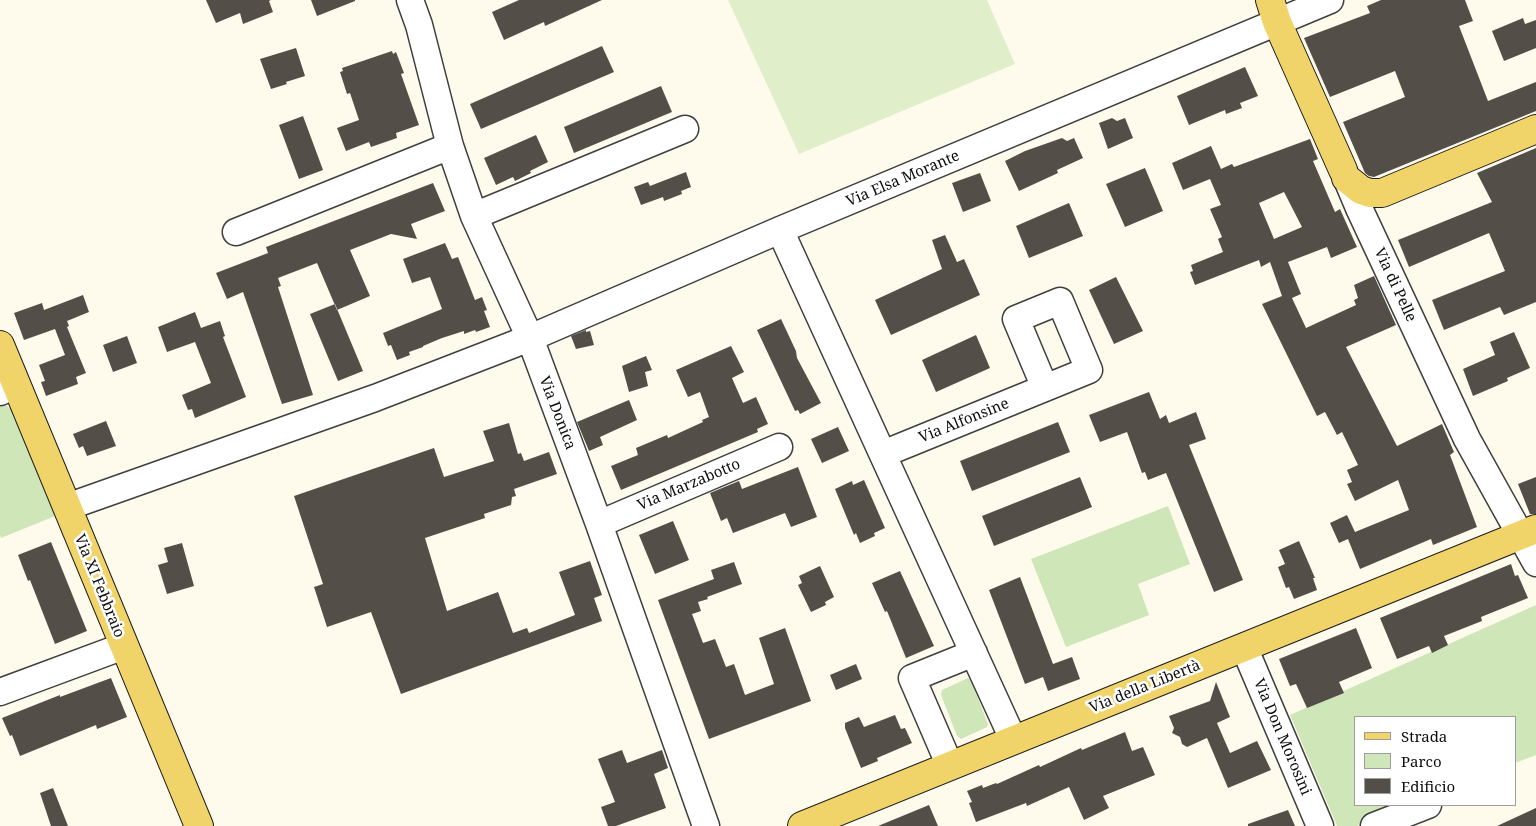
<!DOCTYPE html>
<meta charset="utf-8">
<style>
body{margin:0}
#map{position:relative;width:1536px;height:826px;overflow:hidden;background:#fefbec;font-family:"Noto Serif",serif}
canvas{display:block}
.legend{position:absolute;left:1354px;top:716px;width:162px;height:90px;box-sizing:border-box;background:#fff;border:1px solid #9e9e9e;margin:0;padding:6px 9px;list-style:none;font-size:15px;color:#0c0c0c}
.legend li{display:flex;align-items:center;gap:10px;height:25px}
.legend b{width:25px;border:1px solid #9e9e9e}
</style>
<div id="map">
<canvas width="1536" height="826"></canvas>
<ul class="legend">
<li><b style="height:6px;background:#f1d469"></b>Strada</li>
<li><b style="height:14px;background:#cfe6b8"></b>Parco</li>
<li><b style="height:14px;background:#544e49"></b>Edificio</li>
</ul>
</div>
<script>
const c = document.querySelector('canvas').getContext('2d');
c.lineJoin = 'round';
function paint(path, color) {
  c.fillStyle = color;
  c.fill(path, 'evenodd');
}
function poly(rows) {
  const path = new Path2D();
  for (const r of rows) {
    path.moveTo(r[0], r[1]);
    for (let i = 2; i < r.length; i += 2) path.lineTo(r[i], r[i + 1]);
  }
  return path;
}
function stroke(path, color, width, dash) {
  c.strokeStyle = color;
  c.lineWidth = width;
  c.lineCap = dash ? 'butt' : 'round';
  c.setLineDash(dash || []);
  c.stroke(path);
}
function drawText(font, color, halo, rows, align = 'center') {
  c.font = font + ' "Noto Serif",serif';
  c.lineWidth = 5;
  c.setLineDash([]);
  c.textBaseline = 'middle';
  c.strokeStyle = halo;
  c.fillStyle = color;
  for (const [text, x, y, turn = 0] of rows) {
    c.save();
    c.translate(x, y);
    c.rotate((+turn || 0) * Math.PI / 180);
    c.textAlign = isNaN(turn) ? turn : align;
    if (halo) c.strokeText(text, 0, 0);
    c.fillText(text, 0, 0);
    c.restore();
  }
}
const green = poly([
 [4,404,11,409,55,516,1,538,0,535,0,405],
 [1168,506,1190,564,1138,584,1149,615,1066,647,1031,559],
 [1536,605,1536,755,1515,763,1515,717,1355,717,1355,805,1410,805,1357,826,1337,826,1290,715],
 [968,678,971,680,988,724,987,727,961,739,957,736,941,695,942,690]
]);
const pitch = poly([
 [728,0,987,0,1015,64,799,154]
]);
const building = poly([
 [206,0,271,0,269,1,273,12,243,24,240,13,216,23],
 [311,0,355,0,355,1,317,16],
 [519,0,602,0,545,26,544,22,504,40,492,12],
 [1381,0,1465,0,1473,21,1459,26,1488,101,1536,82,1536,111,1374,177,1369,176,1365,173,1343,122,1405,97,1395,71,1330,97,1304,38,1370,13,1367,6],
 [1523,18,1525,24,1536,20,1536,48,1504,61,1492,31],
 [602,46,614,72,481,129,470,104],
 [296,48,305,76,286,82,287,84,271,89,260,59],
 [392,51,393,54,396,52,404,73,401,74,419,125,396,133,397,138,371,147,369,142,346,151,337,128,359,120,350,93,347,94,340,72,343,71,342,68],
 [1245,67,1258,96,1240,103,1242,108,1226,114,1225,110,1189,125,1177,96],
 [661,86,672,112,574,153,564,127],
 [303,116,323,170,299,179,279,125],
 [1112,118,1117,121,1125,118,1133,138,1108,149,1099,123],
 [536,135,548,162,530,171,531,173,515,181,513,177,496,185,484,158],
 [1062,138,1067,141,1074,138,1083,158,1057,170,1058,173,1019,191,1005,161,1025,151],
 [1310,139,1318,159,1313,161,1335,212,1340,209,1357,247,1331,258,1327,247,1288,262,1301,294,1292,298,1306,328,1356,305,1354,300,1358,298,1354,285,1374,276,1396,325,1346,347,1397,446,1442,424,1454,452,1450,455,1477,527,1433,545,1431,539,1360,569,1348,539,1339,543,1330,523,1347,515,1355,532,1409,510,1398,480,1355,501,1347,484,1352,482,1347,470,1358,465,1342,432,1337,435,1325,412,1317,416,1262,304,1282,296,1270,262,1261,267,1259,260,1195,285,1190,272,1193,271,1191,265,1223,252,1218,239,1222,237,1210,209,1221,205,1210,179,1183,190,1172,163,1211,146,1221,169,1232,164,1234,167],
 [1284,192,1302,227,1274,239,1259,203],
 [1536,148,1536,302,1504,315,1500,307,1444,330,1432,300,1505,271,1489,233,1409,267,1398,240,1492,202,1477,173],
 [1145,168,1163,211,1125,227,1106,184],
 [686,172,691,187,681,191,682,194,664,201,663,197,641,205,634,187,648,182,650,186],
 [980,173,991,201,963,212,952,183],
 [433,183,445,211,411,224,417,239,391,234,350,250,370,296,337,310,317,263,278,278,281,286,278,287,313,395,282,404,243,292,227,299,216,273,268,253,266,247],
 [1069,203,1083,236,1029,258,1016,226],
 [945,235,957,262,964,259,980,295,891,335,875,300,942,269,932,240],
 [445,243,452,259,458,257,475,300,482,297,487,310,484,311,490,327,476,332,475,330,464,334,464,331,442,338,423,346,423,347,409,352,410,355,397,360,391,345,388,346,383,333,442,309,430,277,412,283,403,259],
 [1116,277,1143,331,1114,344,1089,290],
 [83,295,89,312,67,321,69,326,67,327,86,373,76,377,78,384,46,396,41,382,45,381,39,365,65,355,55,329,24,340,14,313,42,303,44,310],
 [335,304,363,371,338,381,310,314],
 [195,312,201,328,220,321,225,336,223,337,246,397,195,418,192,409,188,410,182,395,211,383,195,342,167,352,158,327],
 [781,319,796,351,797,358,821,403,800,414,798,410,795,411,757,330],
 [586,330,586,332,590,331,594,345,576,349,571,336],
 [1514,332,1530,368,1507,378,1508,381,1473,396,1463,369,1495,355,1490,342],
 [976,335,990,368,936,392,922,360],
 [127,336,137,363,113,372,103,345],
 [731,346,744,372,732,378,743,403,756,397,768,424,757,429,758,432,621,490,611,466,638,455,636,448,667,435,668,438,703,422,702,420,709,417,700,392,688,397,676,370],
 [646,356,652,370,645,372,648,386,629,392,622,366],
 [1149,392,1160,419,1166,415,1169,423,1196,412,1206,439,1189,445,1243,580,1214,592,1166,473,1148,480,1145,472,1142,473,1127,432,1100,442,1089,415],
 [629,400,637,420,600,437,603,445,589,451,577,422],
 [106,421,116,446,87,456,83,446,79,448,73,434],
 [1058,422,1070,452,972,491,960,461],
 [509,423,518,454,521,453,524,461,549,452,557,474,514,489,516,496,512,497,511,505,484,514,485,518,425,538,447,611,498,592,513,633,527,628,529,633,575,615,559,572,590,561,602,595,594,598,602,621,401,694,371,612,327,627,314,587,323,584,294,496,434,448,444,477,494,461,483,431],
 [838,427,849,451,822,463,811,439],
 [798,467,817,517,791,527,785,513,733,533,727,518,721,521,710,493,739,481,742,489],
 [1080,477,1092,507,994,546,982,516],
 [1536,477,1536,514,1530,514,1518,484],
 [864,480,885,528,874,533,875,536,860,543,856,533,854,535,835,489,852,481,853,485],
 [673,521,689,560,655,574,639,535],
 [1299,541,1315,578,1313,578,1317,590,1294,599,1289,587,1286,588,1278,567,1285,564,1279,550],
 [51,542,87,631,55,644,30,580,28,581,18,555],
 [182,543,194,586,167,594,158,565,168,562,164,548],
 [734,562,742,584,707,597,708,599,698,602,701,611,692,614,703,643,715,639,726,667,734,664,745,695,774,684,759,638,785,628,811,701,709,739,658,600,714,579,711,570],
 [1511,564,1515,576,1518,575,1528,598,1481,617,1482,621,1444,636,1448,645,1432,653,1429,646,1397,659,1380,618],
 [820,566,834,597,825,602,826,605,811,612,798,585,802,583,799,576],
 [900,571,934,646,906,658,887,611,885,612,872,583],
 [1020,577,1053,664,1072,657,1080,679,1048,691,1043,677,1025,684,989,590],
 [1356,628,1372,668,1339,682,1344,693,1307,708,1296,684,1290,686,1279,659],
 [856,664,862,679,836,690,830,675],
 [111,678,127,717,97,729,96,725,20,756,12,735,10,736,2,718,60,695,60,697],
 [1216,682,1230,717,1217,723,1230,753,1257,741,1271,770,1228,788,1207,738,1187,747,1182,744,1180,737,1172,733,1174,728,1169,716,1210,701],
 [895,715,901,729,905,728,912,743,877,758,878,761,861,768,845,728,845,723,859,717,864,727],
 [1125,732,1132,751,1143,747,1155,775,1103,796,1109,808,1084,820,1069,787,1027,806,1026,803,976,822,969,803,972,802,967,791,982,785,983,788,996,783,997,784,1039,765,1040,767,1081,748,1082,750],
 [622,750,627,763,662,750,668,768,654,774,666,808,616,826,608,826,601,807,615,802,598,759],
 [53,788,68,826,51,826,40,793],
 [929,805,938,826,878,826],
 [1536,808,1536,826,1497,826],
 [1288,810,1295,826,1248,826,1248,824]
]);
const minor = poly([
 [410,0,419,25,450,146,474,216,530,338,599,524,706,826],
 [1343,170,1359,208,1467,439,1536,563],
 [474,216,685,129],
 [780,230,1013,739],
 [236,232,450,146],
 [0,392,16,385],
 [883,454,1089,370,1060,301,1016,319,1045,388],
 [67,507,375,398,530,338,780,230,1330,0],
 [599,524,779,447],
 [1244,647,1320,826],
 [0,692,124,646],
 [950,766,912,678,974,653],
 [1374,826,1428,805]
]);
const major = poly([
 [1270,0,1277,22,1343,170],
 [1346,178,1361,190,1370,193,1382,193,1536,129],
 [0,345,199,826],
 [802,826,1536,529]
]);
const streetNames = [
 ["Via Elsa Morante",903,179,-23],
 ["Via di Pelle",1395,285,65],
 ["Via Donica",557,413,69],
 ["Via Alfonsine",964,421,-22],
 ["Via Marzabotto",689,485,-23],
 ["Via XI Febbraio",99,586,68],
 ["Via della Libertà",1145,687,-22],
 ["Via Don Morosini",1282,737,67]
];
paint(green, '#cfe6b8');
paint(pitch, '#e0eec9');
paint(building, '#544e49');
stroke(minor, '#3f3f3f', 29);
stroke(major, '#1d1d1d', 30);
stroke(minor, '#fff', 26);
stroke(major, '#f1d469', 28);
drawText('15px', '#0c0c0c', '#fff', streetNames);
</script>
